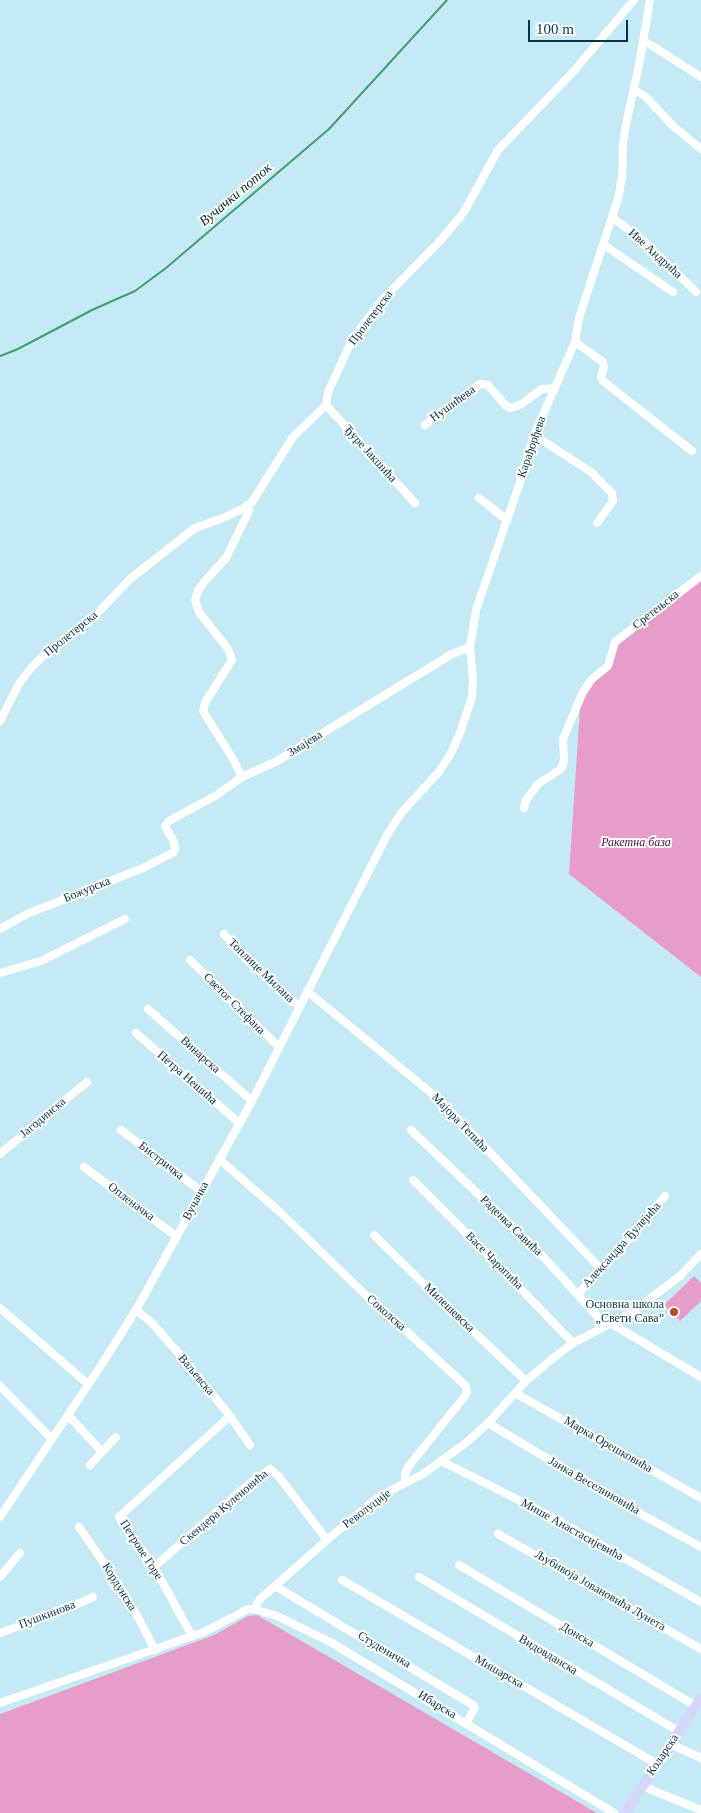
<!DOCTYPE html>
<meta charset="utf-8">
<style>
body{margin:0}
#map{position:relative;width:701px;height:1813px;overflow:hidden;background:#c6e9f6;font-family:Georgia,serif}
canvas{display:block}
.scale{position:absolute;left:528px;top:20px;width:100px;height:22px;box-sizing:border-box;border:2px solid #073441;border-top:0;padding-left:6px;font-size:15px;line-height:18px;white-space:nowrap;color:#073441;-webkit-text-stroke:4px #fff;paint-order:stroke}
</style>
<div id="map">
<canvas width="701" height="1813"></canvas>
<div class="scale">100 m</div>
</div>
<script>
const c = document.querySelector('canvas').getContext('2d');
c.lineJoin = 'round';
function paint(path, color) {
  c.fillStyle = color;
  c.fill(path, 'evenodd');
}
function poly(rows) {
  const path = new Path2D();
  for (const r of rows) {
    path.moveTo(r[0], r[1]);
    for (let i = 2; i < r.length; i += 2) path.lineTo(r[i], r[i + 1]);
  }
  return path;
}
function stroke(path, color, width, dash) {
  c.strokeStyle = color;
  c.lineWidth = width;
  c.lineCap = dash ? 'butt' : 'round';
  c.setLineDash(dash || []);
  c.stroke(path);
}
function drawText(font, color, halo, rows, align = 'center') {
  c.font = font + ' Georgia,serif';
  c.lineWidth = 4;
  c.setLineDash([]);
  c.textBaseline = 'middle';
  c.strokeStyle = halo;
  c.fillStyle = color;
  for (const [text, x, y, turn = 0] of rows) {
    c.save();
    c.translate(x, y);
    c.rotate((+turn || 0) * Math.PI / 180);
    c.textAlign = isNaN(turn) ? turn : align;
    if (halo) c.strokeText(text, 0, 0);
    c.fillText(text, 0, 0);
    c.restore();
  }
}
const green = poly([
 [701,581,701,977,569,874,580,708,591,684,610,668,618,644],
 [694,1276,701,1283,701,1301,680,1321,664,1305],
 [257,1615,597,1813,0,1813,0,1714,214,1635,248,1616]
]);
const stream = poly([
 [0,356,18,349,92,310,135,291,166,268,329,129,447,0]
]);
const minor = poly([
 [643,40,701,77],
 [634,89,646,97,673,126,701,149],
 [613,218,645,242,696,292],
 [604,245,673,292],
 [575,342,603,362,604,367,601,377,603,381,692,451],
 [326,405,415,503],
 [425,425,480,384,488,385,505,405,510,408,520,405,542,389,555,388],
 [534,435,591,472,612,493,613,501,597,523],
 [479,498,507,520],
 [0,721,20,682,32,667,47,652,90,621,130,579,195,528,223,518,242,509,252,502,293,437,326,405,328,392,352,340,382,300,440,241,464,212,498,150,573,72,634,0],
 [242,777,233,759,203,711,206,701,232,660,231,657,228,649,199,612,195,600,198,591,204,582,226,558,249,511,247,506],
 [524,808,526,800,538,784,561,769,564,761,563,739,582,694,591,680,608,666,615,642,701,576],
 [0,929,27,914,143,868,170,854,174,852,175,848,174,842,165,826,169,821,215,796,242,777,277,761,452,654,470,647],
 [224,934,245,958,299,1007],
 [190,960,279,1047],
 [0,973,41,961,125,919],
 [307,991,441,1101,601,1269],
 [148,1009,252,1101],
 [136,1033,239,1123],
 [121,1130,202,1192],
 [411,1130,538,1251,606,1326],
 [0,1154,87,1082],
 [219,1159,281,1213,379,1308,404,1329,466,1386,467,1392,465,1396,408,1467,405,1474,405,1483],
 [84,1167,177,1237],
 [413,1180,494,1261,573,1343],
 [374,1235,443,1303,526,1381],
 [578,1294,632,1236,665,1196],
 [0,1308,88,1384],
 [136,1310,151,1322,188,1364,230,1416,250,1445],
 [612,1324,701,1377],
 [0,1386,52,1439],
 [515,1393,701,1498],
 [68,1415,102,1452],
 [488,1423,630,1508,701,1547],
 [441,1461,556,1519,701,1602],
 [90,1465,116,1437],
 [0,1517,102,1364,136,1310,252,1101,387,835,402,812,438,773,450,755,460,733,472,697,473,681,470,647,476,610,519,485,534,435,575,342,579,318,618,199,622,178,623,144,626,124,639,65,650,0],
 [79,1527,121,1588,140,1621,155,1650],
 [498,1534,701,1649],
 [459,1565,696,1706],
 [154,1567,244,1488,270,1469,280,1478,327,1540],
 [0,1577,20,1553],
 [419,1577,678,1731],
 [342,1580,657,1764],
 [275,1586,473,1705,475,1708,466,1723],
 [254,1609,260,1599,275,1586,327,1540,378,1497,423,1474,467,1442,488,1423,526,1381,552,1359,573,1343,631,1313,680,1276,701,1254],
 [0,1633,66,1609,93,1597],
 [192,1636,154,1567,119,1517,230,1416],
 [0,1703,204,1632,248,1609,254,1609,277,1616,332,1643,614,1813],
 [670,1744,701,1758],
 [642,1786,701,1810]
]);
const major = poly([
 [625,1813,701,1698]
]);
const markers = [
 [674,1312,5,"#b44f22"]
];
const streetNames = [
 ["Иве Андрића",655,254,42],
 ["Пролетерска",371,318,-53],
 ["Нушићева",453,404,-36],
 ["Карађорђева",532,447,-71],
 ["Ђуре Јакшића",370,454,48],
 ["Сретењска",656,610,-38],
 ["Пролетерска",71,634,-39],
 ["Змајева",305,744,-32],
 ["Божурска",87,890,-22],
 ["Топлице Милана",261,971,44],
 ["Светог Стефана",234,1004,45],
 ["Винарска",200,1055,42],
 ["Петра Нешића",187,1078,41],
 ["Јагодинска",43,1118,-40],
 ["Мајора Тепића",460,1123,46],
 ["Бистричка",161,1161,38],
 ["Вучачка",196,1201,-62],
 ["Опленачка",131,1202,37],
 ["Раденка Савића",511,1226,44],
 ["Александра Ђулејића",622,1245,-48],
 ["Васе Чарапића",494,1261,45],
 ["Милешевска",449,1308,44],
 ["Соколска",386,1313,41],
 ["Ваљевска",196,1375,50],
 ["Марка Орешковића",608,1445,30],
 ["Јанка Веселиновића",594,1486,30],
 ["Скендера Куленовића",224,1508,-40],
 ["Револуције",367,1509,-37],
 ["Мише Анастасијевића",572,1530,29],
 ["Петрове Горе",141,1550,57],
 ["Кордунска",119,1587,58],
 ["Љубивоја Јовановића Лунета",600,1591,30],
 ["Пушкинова",47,1615,-21],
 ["Донска",577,1635,31],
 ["Студеничка",384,1650,31],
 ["Видовданска",548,1655,31],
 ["Мишарска",499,1672,30],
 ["Ибарска",437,1705,31],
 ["Коларска",663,1755,-56]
];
const parkNames = [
 ["Ракетна база",636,843]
];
const poiNames = [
 ["Основна школа",664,1305],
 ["„Свети Сава”",664,1319]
];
const waterNames = [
 ["Вучачки поток",236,195,-40]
];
paint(green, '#e69dca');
stroke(stream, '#429d75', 2);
stroke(minor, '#fff', 8);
stroke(major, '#d4d6fa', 10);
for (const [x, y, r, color] of markers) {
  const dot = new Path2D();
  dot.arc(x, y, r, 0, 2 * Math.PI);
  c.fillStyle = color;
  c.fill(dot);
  stroke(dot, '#fff', 2);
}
drawText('12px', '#073441', '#fff', streetNames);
drawText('italic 12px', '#4e0d3c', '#fff', parkNames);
drawText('12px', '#073441', '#fff', poiNames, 'right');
drawText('italic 14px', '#083121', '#fff', waterNames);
</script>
